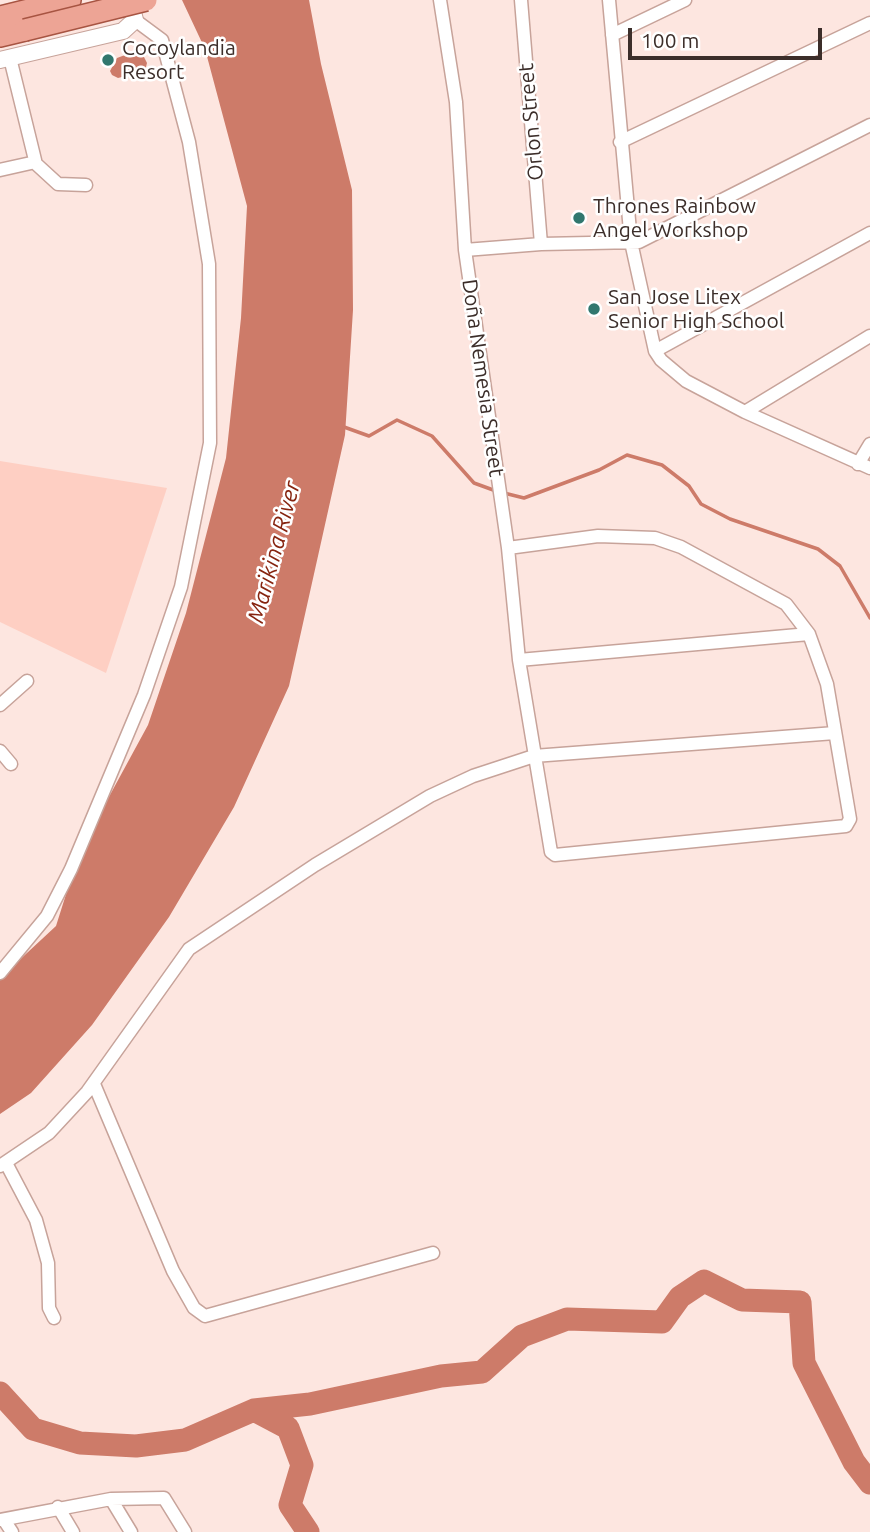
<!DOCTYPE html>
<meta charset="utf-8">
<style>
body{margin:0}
#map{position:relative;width:870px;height:1532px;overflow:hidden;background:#fde6e0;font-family:Ubuntu,sans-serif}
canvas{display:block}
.scale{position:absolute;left:628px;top:28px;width:194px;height:32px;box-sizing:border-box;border:4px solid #3c2e2a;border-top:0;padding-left:9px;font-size:21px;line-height:24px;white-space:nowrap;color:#3c2e2a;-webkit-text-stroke:5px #fff;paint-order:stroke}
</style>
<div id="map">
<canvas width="870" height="1532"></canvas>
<div class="scale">100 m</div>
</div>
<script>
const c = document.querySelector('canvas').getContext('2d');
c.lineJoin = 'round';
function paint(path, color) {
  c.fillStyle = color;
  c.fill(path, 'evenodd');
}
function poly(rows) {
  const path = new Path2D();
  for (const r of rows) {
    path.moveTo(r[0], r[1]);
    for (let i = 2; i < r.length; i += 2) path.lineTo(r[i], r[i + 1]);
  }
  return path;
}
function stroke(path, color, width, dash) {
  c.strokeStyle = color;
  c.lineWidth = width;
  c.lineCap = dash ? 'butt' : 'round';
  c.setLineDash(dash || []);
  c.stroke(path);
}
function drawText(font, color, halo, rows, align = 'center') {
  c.font = font + ' Ubuntu,sans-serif';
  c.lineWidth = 5;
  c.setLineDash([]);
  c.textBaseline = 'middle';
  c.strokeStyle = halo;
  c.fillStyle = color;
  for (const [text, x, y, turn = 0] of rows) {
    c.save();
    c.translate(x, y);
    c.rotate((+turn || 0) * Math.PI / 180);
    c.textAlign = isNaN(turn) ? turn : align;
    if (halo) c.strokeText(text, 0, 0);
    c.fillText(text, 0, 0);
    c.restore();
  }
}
const green = poly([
 [0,461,167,488,106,673,0,622]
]);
const water = poly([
 [182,0,309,0,321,64,352,190,353,310,345,435,289,686,234,807,169,917,92,1025,31,1093,0,1114,0,978,56,926,80,850,148,725,186,613,226,458,241,318,247,206,205,49],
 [133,52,143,55,147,63,145,71,118,78,112,75,110,71,117,58]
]);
const stream = poly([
 [344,427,369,436,397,420,432,436,474,483,496,491],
 [504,493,524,498,599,470,627,455,662,465,689,486,701,504,730,519,818,549,840,566,870,618]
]);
const river = poly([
 [0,1393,33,1429,80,1443,136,1446,185,1440,254,1410,310,1404,441,1376,482,1372,522,1336,567,1319,662,1322,680,1297,704,1281,742,1300,800,1302,804,1363,854,1462,870,1483],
 [254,1410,288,1428,302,1465,290,1505,308,1532]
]);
const minor = poly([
 [440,0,456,102,465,250,508,548,519,660,551,852,555,855,846,826,850,819,827,684,809,634,786,604,681,547,655,538,598,536,508,548],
 [521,0,541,244],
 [609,0,631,242,655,351,661,360,686,381,745,412,870,468],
 [612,35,685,0],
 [620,142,870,23],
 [34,162,58,184,86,185],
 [0,170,31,163,35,160,10,58],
 [465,250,541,244,639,242,870,125],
 [655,351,870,233],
 [745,412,870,336],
 [858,464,870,444],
 [519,660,809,634],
 [0,705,27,681],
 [0,751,11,764],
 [0,973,47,916,71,869,144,695,181,587,210,443,209,264,189,142,162,40,135,20],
 [94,1084,173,1271,194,1308,205,1316,433,1253],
 [6,1163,36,1220,48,1263,49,1308,54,1318],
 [0,1166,49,1133,87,1092,189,949,315,865,430,796,473,776,534,756,835,733],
 [111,1499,131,1532],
 [58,1507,73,1532],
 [0,1520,111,1499,164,1498,185,1532],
 [4,1520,12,1532]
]);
const tertiary = poly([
 [0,60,123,31,135,20,130,0]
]);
const primary = poly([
 [0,17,70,0],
 [0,36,25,30]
]);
const primaryBridge = poly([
 [25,30,146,0]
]);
const markers = [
 [108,60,7,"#31776e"],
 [579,218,7,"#31776e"],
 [594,309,7,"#31776e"]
];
const poiNames = [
 ["Cocoylandia",122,48],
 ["Resort",122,72],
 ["Thrones Rainbow",593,206],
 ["Angel Workshop",593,230],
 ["San Jose Litex",608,297],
 ["Senior High School",608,321]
];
const streetNames = [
 ["Orlon Street",531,122,-95],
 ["Doña Nemesia Street",483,378,82]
];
const waterNames = [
 ["Marikina River",274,552,-75]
];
paint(green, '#fecfc3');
paint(water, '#cd7b69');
stroke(stream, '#cd7b69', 3.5);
stroke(river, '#cd7b69', 23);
stroke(minor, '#c7a39a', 15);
stroke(tertiary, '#c7a39a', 18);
stroke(primary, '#a75442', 24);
stroke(minor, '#fff', 12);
stroke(tertiary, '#fff', 16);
stroke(primary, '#eda495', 21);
stroke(primaryBridge, '#a75442', 24, []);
stroke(primaryBridge, '#eda495', 21);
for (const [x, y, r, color] of markers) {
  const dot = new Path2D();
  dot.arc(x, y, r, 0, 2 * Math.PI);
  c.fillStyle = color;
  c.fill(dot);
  stroke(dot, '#fff', 2.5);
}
drawText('21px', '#3c2e2a', '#fff', poiNames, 'left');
drawText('21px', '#3c2e2a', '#fff', streetNames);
drawText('italic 23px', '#86240f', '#fff', waterNames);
</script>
